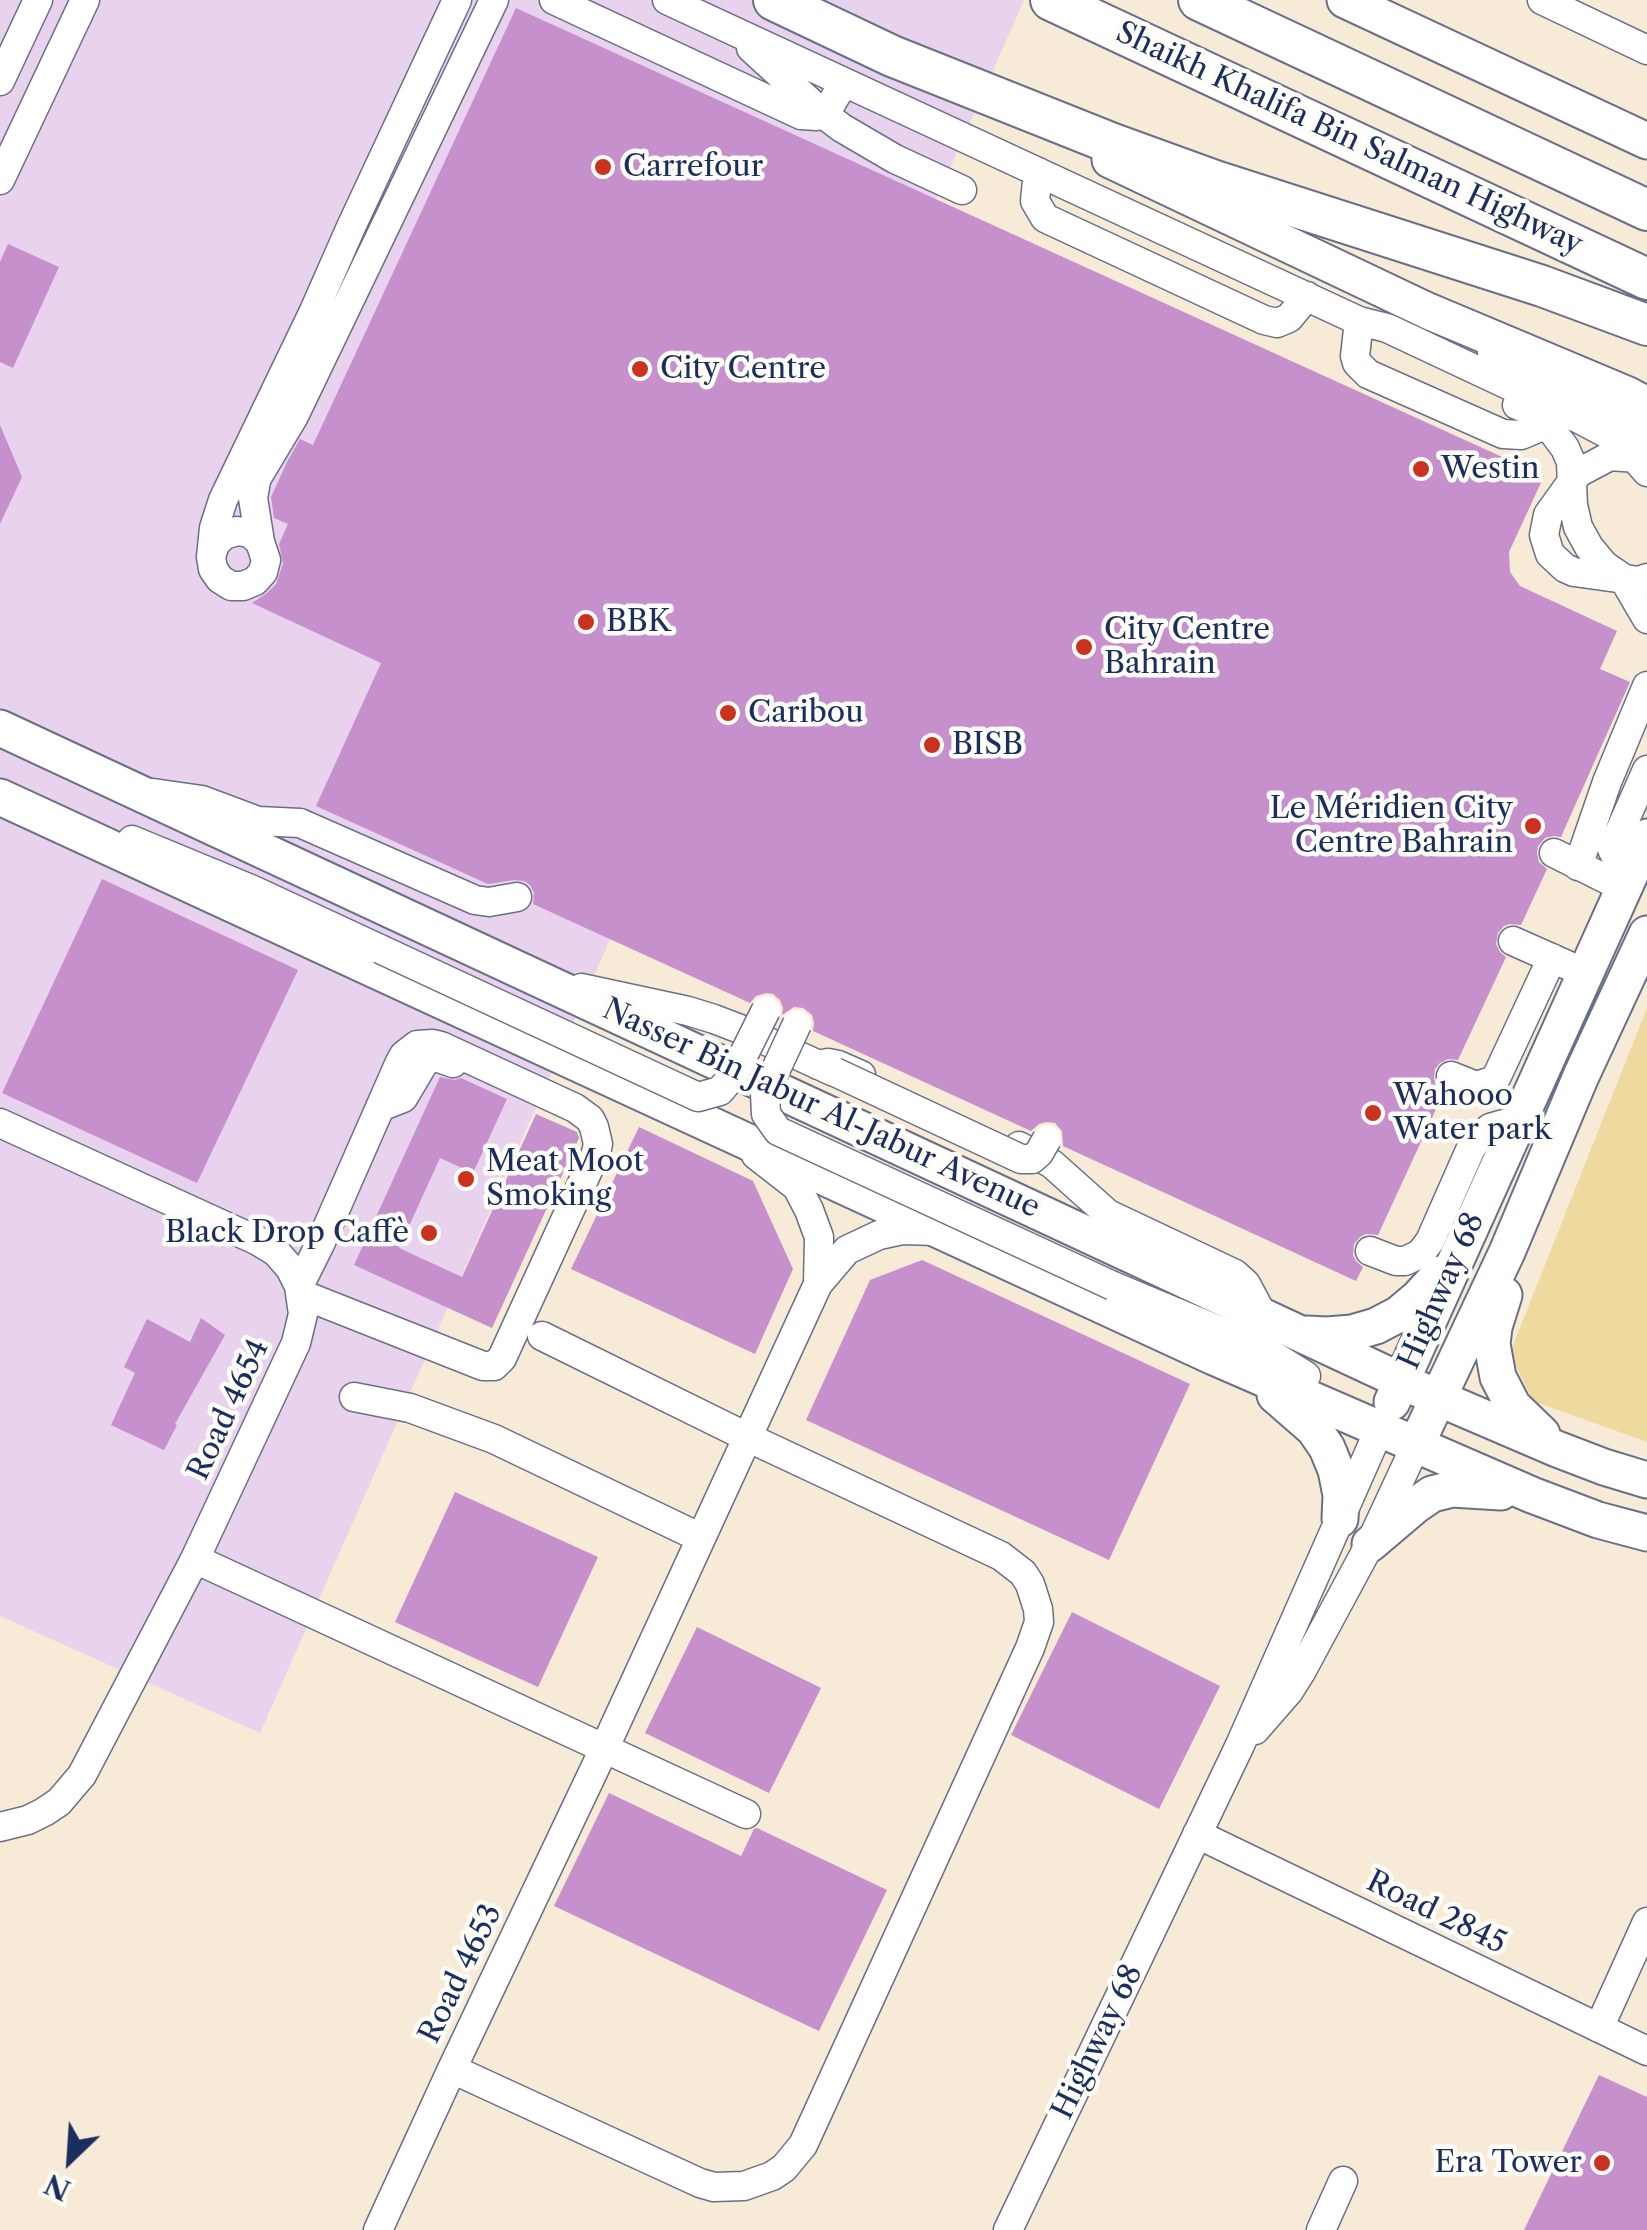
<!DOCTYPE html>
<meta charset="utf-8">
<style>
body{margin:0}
#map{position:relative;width:1647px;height:2230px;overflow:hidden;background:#f7ead6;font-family:"Libre Caslon Text",serif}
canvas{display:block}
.north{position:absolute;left:20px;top:2110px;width:100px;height:100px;-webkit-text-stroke:8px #fdfcf7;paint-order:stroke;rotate:205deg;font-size:28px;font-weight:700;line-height:40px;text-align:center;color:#1b2f5e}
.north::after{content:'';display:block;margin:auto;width:35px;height:45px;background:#1b2f5e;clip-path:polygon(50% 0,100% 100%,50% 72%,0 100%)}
</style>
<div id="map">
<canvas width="1647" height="2230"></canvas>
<div class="north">N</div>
</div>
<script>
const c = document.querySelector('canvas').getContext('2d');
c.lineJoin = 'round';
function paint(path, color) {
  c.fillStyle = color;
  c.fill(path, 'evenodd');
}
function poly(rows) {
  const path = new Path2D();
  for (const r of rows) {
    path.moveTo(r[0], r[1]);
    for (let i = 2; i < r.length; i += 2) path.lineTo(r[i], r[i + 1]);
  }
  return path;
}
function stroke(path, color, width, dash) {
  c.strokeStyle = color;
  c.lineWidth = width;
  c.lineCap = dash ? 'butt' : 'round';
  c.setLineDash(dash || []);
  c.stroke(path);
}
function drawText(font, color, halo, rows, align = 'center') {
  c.font = font + ' "Libre Caslon Text",serif';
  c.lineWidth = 9;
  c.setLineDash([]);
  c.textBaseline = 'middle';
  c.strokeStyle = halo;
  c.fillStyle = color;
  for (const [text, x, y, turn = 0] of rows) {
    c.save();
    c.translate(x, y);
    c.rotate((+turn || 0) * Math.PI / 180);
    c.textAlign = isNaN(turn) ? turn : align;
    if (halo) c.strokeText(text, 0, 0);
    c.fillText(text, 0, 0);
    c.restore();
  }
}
const built = poly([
 [0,0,1024,0,260,1733,0,1616]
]);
const sand = poly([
 [1647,1008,1647,1442,1533,1401,1510,1353]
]);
const building = poly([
 [516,8,1544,476,1509,552,1510,572,1520,586,1617,631,1600,669,1630,682,1561,837,1554,836,1545,838,1538,846,1537,853,1539,862,1547,869,1521,925,1510,924,1504,926,1498,933,1496,944,1500,952,1506,957,1458,1060,1448,1059,1440,1063,1435,1069,1434,1079,1438,1088,1444,1092,1378,1235,1366,1234,1360,1237,1354,1244,1353,1255,1356,1261,1363,1267,1356,1281,1063,1146,1062,1131,1055,1123,1046,1122,1039,1124,1031,1131,813,1031,814,1023,812,1015,803,1008,794,1007,782,1015,783,1008,780,1000,773,994,766,993,756,996,750,1003,533,904,534,893,530,885,524,881,514,880,488,884,316,806,381,663,252,603,267,593,276,584,283,564,279,544,288,524,274,518,271,497,287,462,300,439,313,445],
 [8,244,59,267,13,368,0,362,0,262],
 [0,425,22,477,0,524],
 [102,879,298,970,197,1183,2,1093],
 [440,1077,455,1080,461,1078,507,1099,473,1173,440,1158,399,1248,462,1277,536,1114,577,1132,579,1138,492,1328,354,1265],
 [639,1127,753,1181,793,1269,755,1354,571,1269],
 [922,1260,1190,1384,1109,1560,806,1420,870,1280],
 [201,1318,225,1335,175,1424,177,1425,164,1450,111,1425,135,1373,124,1367,147,1319,190,1342],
 [455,1492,598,1557,538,1687,395,1622],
 [1072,1612,1220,1686,1159,1809,1011,1735],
 [697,1627,821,1688,769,1793,645,1733],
 [609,1793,741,1856,754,1829,757,1828,887,1890,819,2031,554,1906],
 [1599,2075,1647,2097,1647,2230,1524,2230]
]);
const minor = poly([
 [554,0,801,115,817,116,827,111,844,82],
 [667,0,1359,321,1387,328,1568,413,1606,433,1624,446,1647,472],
 [1542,0,1647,50],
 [751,48,822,113,842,128,895,159,962,190],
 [0,81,38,0],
 [1038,172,1035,201,1045,218,1264,320,1277,323,1289,318,1307,296],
 [0,180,85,0],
 [1359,321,1355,356,1357,363,1368,374,1503,434,1521,435,1547,424],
 [1492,352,1647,434],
 [1517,405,1531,411,1547,424,1565,448,1571,462,1573,505,1578,527,1589,547,1604,565,1623,578,1647,619],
 [1637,458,1610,456,1578,473,1548,515,1544,535,1550,554,1565,568,1574,572,1639,581,1647,578],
 [259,464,253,498,260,542,266,560,263,572,255,581,243,586,231,586,220,579,213,569,211,557,215,544,224,535,237,531,250,533,260,542],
 [255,481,294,416,494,0],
 [211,557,214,528,223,500,314,311,351,227,457,0],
 [153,793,202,800,258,821,300,823,475,900,489,902,517,897],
 [132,840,253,890,380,949],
 [1554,853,1624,888],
 [1578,866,1607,782,1647,686],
 [1633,866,1617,859,1612,849,1647,770],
 [1513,941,1567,965],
 [581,988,688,1011,714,1019,740,1029,834,1072],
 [818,1065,828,1063,838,1065,861,1075],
 [1451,1076,1476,1086,1492,1081,1497,1076,1552,958],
 [380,1107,403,1098,425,1061,436,1057,453,1063],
 [0,1123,258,1241,276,1252,290,1268,299,1286,303,1314,296,1343,195,1559,82,1775,59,1802,44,1812,28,1820,0,1827],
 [1019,1146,1052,1164,1108,1214,1235,1274,1246,1284,1262,1314],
 [756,1155,797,1187,809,1210,819,1237,818,1284],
 [1370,1251,1396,1261,1405,1261,1420,1254,1430,1241,1471,1148,1479,1137,1490,1128,1518,1120],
 [299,1286,320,1244,400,1062,404,1055,417,1045,433,1044,441,1046,575,1108,590,1119,594,1127,598,1144,596,1153,502,1358,494,1366,483,1366,301,1294],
 [1113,1286,1261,1348,1306,1376],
 [354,1397,410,1408,494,1439,701,1538],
 [195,1559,746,1814],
 [1255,1730,1289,1691,1301,1672,1370,1544,1416,1445],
 [1197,1834,1647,2051],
 [1599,2028,1647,1922],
 [452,2069,700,2183,714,2187,744,2186,772,2176,784,2168,803,2145,1030,1648,1039,1622,1038,1609,1030,1584,1023,1573,1001,1556,747,1437,542,1336],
 [378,2230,452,2069,605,1747,818,1284,847,1250,879,1235,902,1230,937,1231],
 [1008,2230,1240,1745,1380,1428],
 [1321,2230,1343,2181]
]);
const major = poly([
 [1345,0,1647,141],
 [1110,160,1428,311,1628,395,1647,405],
 [0,728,1438,1398,1557,1449,1604,1467,1647,1480],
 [0,797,1214,1357,1532,1495,1598,1520,1647,1533],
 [1504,1295,1494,1327,1492,1344,1498,1377,1513,1406,1542,1434],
 [1307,1334,1327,1335,1352,1333,1376,1326,1399,1314,1418,1298,1440,1274],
 [1275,1395,1314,1429,1327,1448,1336,1470,1341,1495,1340,1519],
 [1392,1402,1647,837],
 [1416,1445,1507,1252,1581,1076,1647,934],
 [1370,1544,1416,1505,1432,1494,1452,1489,1501,1492]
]);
const highway = poly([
 [774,0,892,56,1113,144,1215,181,1542,286,1647,325],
 [1051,0,1647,279],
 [1199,0,1647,210]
]);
const minorBridge = poly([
 [380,949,698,1097,720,1091,734,1074,766,1010],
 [797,1024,765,1093,766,1114,778,1131,1113,1286],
 [835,1072,1021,1159,1032,1159,1039,1153,1047,1139]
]);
const markers = [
 [603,167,10,"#c8321e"],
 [640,369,10,"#c8321e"],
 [1421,469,10,"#c8321e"],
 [586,622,10,"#c8321e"],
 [1084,647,10,"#c8321e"],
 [728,713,10,"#c8321e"],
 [932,745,10,"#c8321e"],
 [1533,826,10,"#c8321e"],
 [1373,1113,10,"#c8321e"],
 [466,1179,10,"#c8321e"],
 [429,1233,10,"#c8321e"],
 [1602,2163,10,"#c8321e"]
];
const streetNames = [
 ["Shaikh Khalifa Bin Salman Highway",1349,139,25],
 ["Nasser Bin Jabur Al-Jabur Avenue",821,1109,25],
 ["Highway 68",1442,1291,-66],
 ["Road 4654",229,1410,-65],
 ["Road 2845",1436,1913,26],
 ["Road 4653",461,1974,-64],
 ["Highway 68",1098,2042,-64]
];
const poiNames = [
 ["Carrefour",623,167],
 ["City Centre",660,369],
 ["Westin",1441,469],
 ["BBK",606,622],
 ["City Centre",1104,630],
 ["Bahrain",1104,664],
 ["Caribou",748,713],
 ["BISB",952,745],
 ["Le Méridien City",1513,809,"right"],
 ["Centre Bahrain",1513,843,"right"],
 ["Wahooo",1393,1096],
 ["Water park",1393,1130],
 ["Meat Moot",486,1162],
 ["Smoking",486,1196],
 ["Black Drop Caffè",409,1233,"right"],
 ["Era Tower",1582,2163,"right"]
];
paint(built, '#e8d2ee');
paint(sand, '#eeda9e');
paint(building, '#c590cc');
stroke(minor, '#687088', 31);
stroke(major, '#687088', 39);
stroke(highway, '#687088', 44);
stroke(minor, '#fff', 28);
stroke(major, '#fff', 35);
stroke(highway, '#fff', 40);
stroke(minorBridge, '#687088', 31, []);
stroke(minorBridge, '#fff', 28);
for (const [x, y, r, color] of markers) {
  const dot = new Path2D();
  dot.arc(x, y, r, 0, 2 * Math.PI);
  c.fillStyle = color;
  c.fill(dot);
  stroke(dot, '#fdfcf7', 4);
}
drawText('30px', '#1b2f5e', '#fdfcf7', streetNames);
drawText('30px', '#1b2f5e', '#fdfcf7', poiNames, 'left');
</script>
